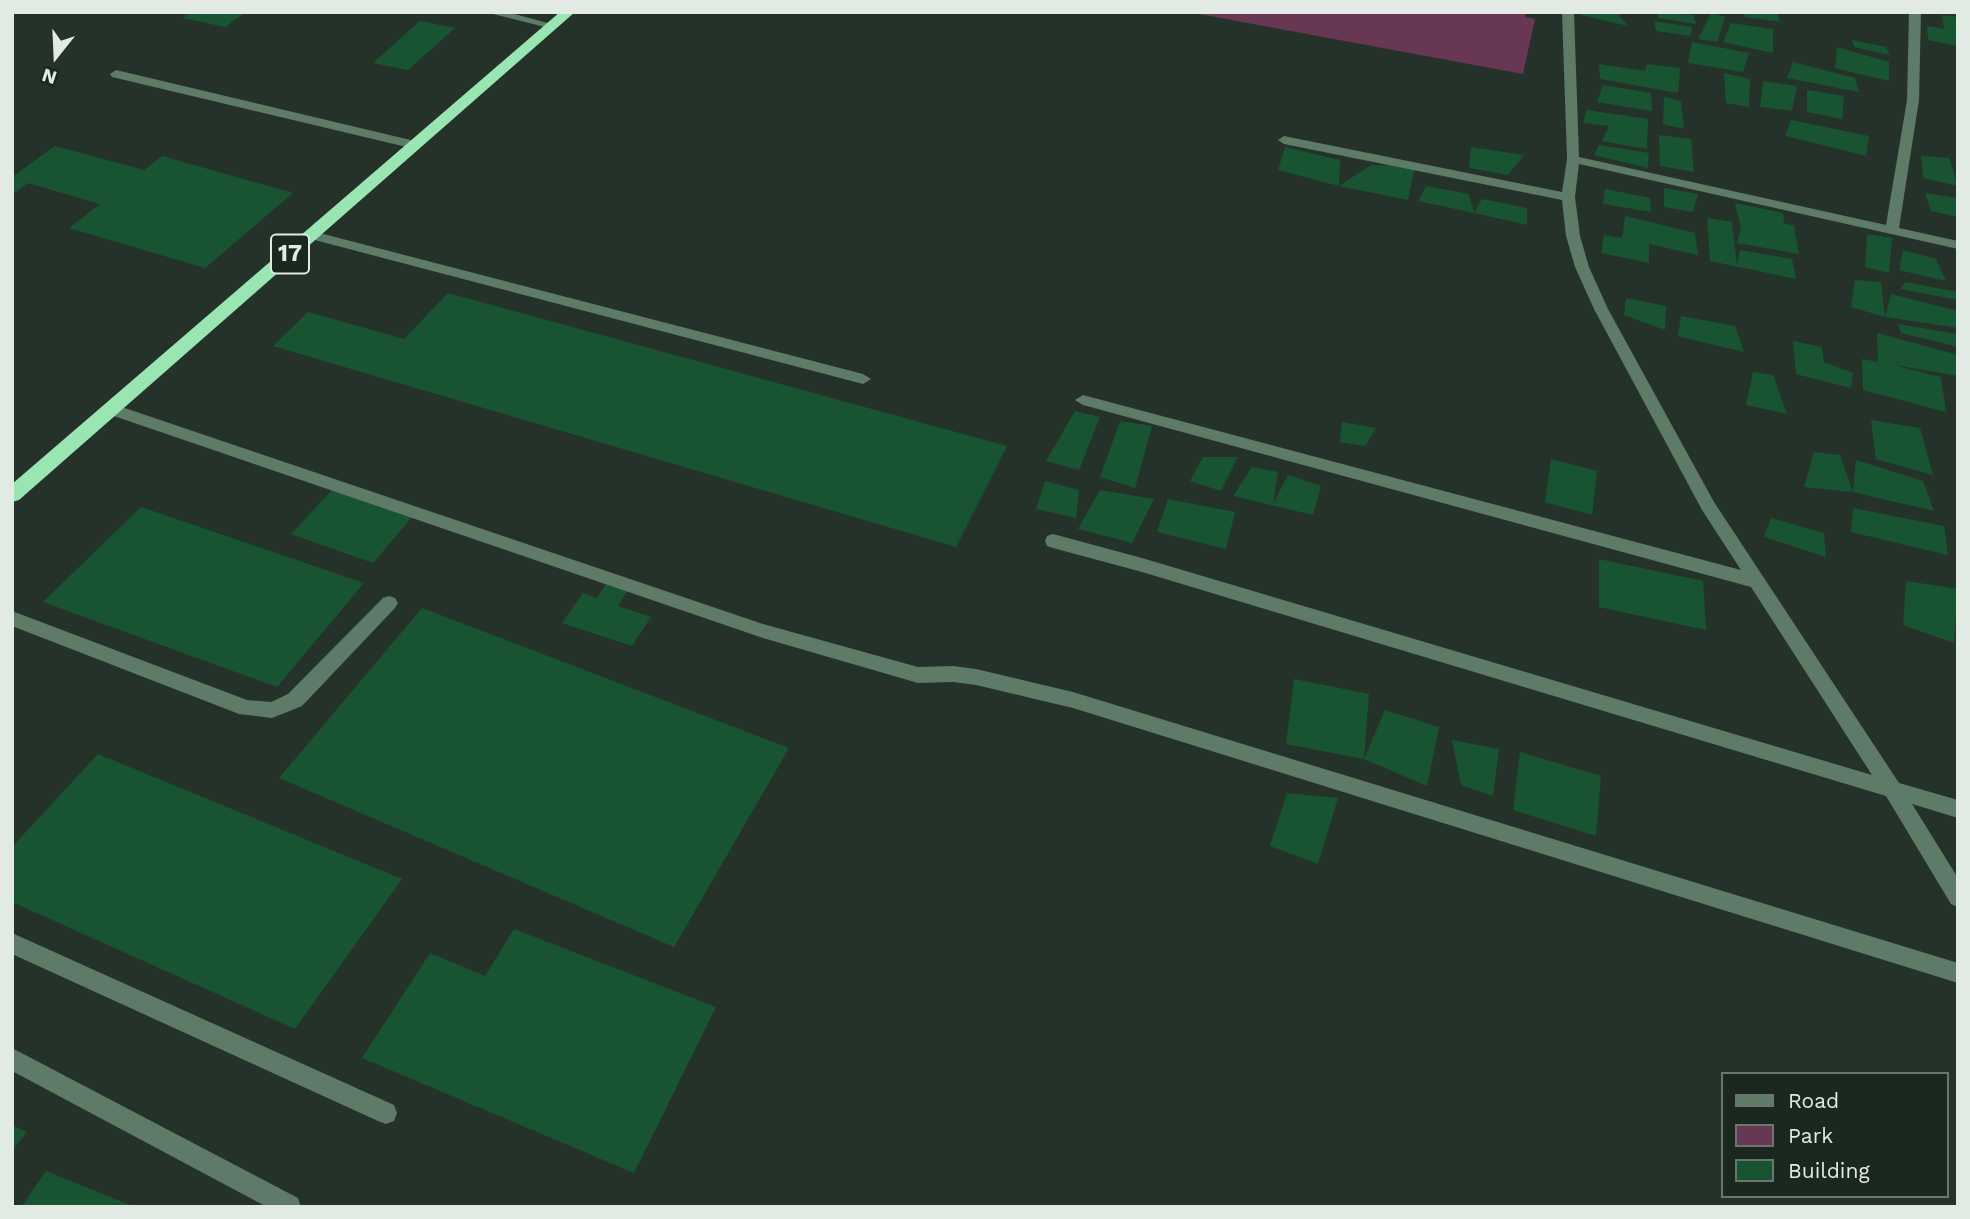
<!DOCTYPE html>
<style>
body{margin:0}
#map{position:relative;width:1970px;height:1219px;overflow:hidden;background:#253229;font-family:"Work Sans",sans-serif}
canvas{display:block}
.frame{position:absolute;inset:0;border:14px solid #e2eae4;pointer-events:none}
.legend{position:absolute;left:1721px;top:1072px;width:228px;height:126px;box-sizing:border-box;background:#1b281f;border:2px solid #6b766e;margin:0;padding:9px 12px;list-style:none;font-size:21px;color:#e2eae4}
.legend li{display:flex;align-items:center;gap:14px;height:35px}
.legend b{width:35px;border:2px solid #6b766e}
.north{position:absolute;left:21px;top:21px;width:70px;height:70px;-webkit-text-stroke:5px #1b281f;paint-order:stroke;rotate:198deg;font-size:19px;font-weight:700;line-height:28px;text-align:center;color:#e2eae4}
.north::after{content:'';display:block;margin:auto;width:24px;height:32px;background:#e2eae4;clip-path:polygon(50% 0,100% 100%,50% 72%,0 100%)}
</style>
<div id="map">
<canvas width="1970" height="1219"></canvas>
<div class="frame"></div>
<ul class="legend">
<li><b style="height:9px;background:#5d7b66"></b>Road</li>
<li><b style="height:19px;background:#683754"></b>Park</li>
<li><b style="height:19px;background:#195432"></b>Building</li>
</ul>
<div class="north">N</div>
</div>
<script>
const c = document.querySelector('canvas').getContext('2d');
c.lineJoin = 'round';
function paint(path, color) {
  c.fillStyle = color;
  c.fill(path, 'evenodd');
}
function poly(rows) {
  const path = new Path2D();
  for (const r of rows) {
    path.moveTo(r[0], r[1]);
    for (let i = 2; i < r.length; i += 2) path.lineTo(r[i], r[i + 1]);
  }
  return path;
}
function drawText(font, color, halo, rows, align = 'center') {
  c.font = font + ' "Work Sans",sans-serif';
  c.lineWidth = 5;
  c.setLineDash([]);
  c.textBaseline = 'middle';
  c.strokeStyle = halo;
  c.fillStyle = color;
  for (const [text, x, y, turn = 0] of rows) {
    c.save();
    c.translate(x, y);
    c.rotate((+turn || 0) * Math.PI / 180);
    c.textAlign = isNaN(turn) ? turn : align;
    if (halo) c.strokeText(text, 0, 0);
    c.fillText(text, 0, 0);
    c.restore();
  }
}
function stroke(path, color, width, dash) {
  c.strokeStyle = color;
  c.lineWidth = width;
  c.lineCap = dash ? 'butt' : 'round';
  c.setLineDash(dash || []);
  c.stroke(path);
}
const green = poly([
 [1188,12,1525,12,1525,17,1535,19,1523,74]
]);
const building = poly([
 [191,12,246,12,225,27,183,18],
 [1583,12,1620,12,1619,16,1628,26,1581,15],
 [1658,12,1693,15,1696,24,1658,18],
 [1744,12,1776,12,1781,22,1745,17],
 [1711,13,1725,17,1717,42,1698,39],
 [1942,15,1958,17,1958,46,1928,40,1927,26,1944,29],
 [420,21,455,28,408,70,373,63],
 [1654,21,1692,27,1691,36,1656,31],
 [1731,23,1773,29,1773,53,1723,42],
 [1852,40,1886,47,1890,55,1854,47],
 [1692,42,1749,53,1743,72,1688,63],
 [1837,47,1889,62,1889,81,1835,68],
 [1793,62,1855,78,1859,92,1787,78],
 [1599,64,1645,71,1647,64,1680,68,1678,93,1600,79],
 [1724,73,1750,79,1749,107,1726,103],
 [1763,81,1797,86,1792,111,1760,107],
 [1603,85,1651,93,1652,111,1597,102],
 [1807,90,1844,96,1842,119,1807,112],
 [1664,97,1681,101,1684,129,1663,124],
 [1587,110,1648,119,1647,149,1602,141,1609,126,1583,123],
 [1791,120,1869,136,1866,156,1785,136],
 [1659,135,1691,139,1694,172,1660,166],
 [1599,145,1649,153,1648,168,1594,155],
 [55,146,144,170,162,156,293,193,205,268,69,228,100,204,28,183,12,195,12,177],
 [1285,147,1340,160,1339,186,1371,165,1415,166,1408,200,1339,186,1278,170],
 [1471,147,1524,155,1508,175,1469,168],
 [1921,156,1949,158,1958,186,1923,178],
 [1426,186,1469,194,1474,213,1482,199,1527,208,1527,225,1474,213,1418,201],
 [1664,188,1698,194,1693,212,1664,207],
 [1605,189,1650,198,1651,212,1603,204],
 [1925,193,1958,198,1958,217,1931,211],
 [1735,203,1783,213,1784,223,1794,226,1799,254,1737,243,1741,228],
 [1625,216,1695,233,1698,255,1649,244,1649,263,1601,253,1604,235,1622,238],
 [1707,218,1732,222,1737,265,1740,250,1792,259,1796,279,1710,261],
 [1867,234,1892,238,1889,273,1865,267],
 [1903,250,1936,259,1946,281,1899,270],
 [1855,280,1881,282,1885,317,1891,294,1958,311,1958,328,1885,317,1851,307],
 [1905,282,1958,292,1958,300,1900,289],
 [448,293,1007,446,956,547,273,346,308,312,404,339],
 [1626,298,1666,306,1665,330,1624,315],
 [1681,316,1735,326,1744,352,1678,336],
 [1898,324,1958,334,1958,347,1901,333],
 [1877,333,1958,355,1958,376,1889,364,1941,377,1946,412,1863,390,1862,359,1878,362],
 [1793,341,1822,347,1824,362,1853,373,1851,388,1796,374],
 [1753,372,1773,375,1787,414,1746,405],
 [1075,411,1100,417,1079,470,1046,461],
 [1871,420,1920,428,1933,475,1876,459],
 [1120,421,1152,426,1135,488,1100,477],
 [1342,422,1376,428,1365,446,1340,442],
 [1814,452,1840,455,1853,492,1804,487],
 [1203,457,1238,457,1221,491,1190,481],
 [1551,459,1597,471,1592,515,1545,502],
 [1856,460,1923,481,1934,511,1853,492],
 [1252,467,1278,472,1273,504,1288,475,1321,486,1313,515,1233,496],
 [1045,481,1079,490,1076,518,1036,509],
 [332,490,412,517,373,563,291,534],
 [1100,490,1154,499,1132,543,1078,529],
 [1168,499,1235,512,1226,549,1157,532],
 [141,507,364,583,277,687,43,602],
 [1853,508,1944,526,1948,555,1851,532],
 [1771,518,1824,533,1826,557,1764,537],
 [1599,559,1703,581,1706,630,1599,607],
 [1906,581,1958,589,1954,643,1903,625],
 [606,584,628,590,618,606,651,617,632,646,562,623,583,593,597,598],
 [422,608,789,748,674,947,279,778],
 [1294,679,1369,694,1364,759,1286,744],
 [1385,710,1439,727,1427,786,1364,759],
 [1452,740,1499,749,1493,796,1461,785],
 [1520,752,1601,776,1596,836,1513,810],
 [98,754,402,879,295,1029,12,902,12,847],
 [1287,793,1338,798,1318,864,1270,846],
 [514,929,716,1007,634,1173,362,1058,430,953,485,976],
 [12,1125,27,1132,12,1151],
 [46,1171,135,1207,21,1207]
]);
const minor = poly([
 [485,12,507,12,559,26,553,29,485,12],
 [1562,12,1574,12,1579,157,1886,225,1907,100,1909,12,1921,12,1919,100,1899,228,1958,241,1958,249,1579,164,1575,197,1580,236,1589,267,1608,309,1714,502,1899,783,1958,800,1958,818,1912,804,1958,878,1958,907,1951,904,1886,796,1142,572,1053,548,1047,546,1045,541,1047,536,1053,534,1142,558,1872,775,1751,587,1083,405,1075,400,1083,395,1741,570,1702,510,1594,309,1575,267,1566,236,1562,200,1284,144,1278,140,1284,136,1562,192,1567,159,1562,12],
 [116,70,415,141,421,145,415,149,112,77,110,74,116,70],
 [312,231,863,374,871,379,863,384,307,238,307,232,312,231],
 [113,404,763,624,918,667,953,666,976,669,1073,692,1958,963,1958,983,1073,708,976,685,953,682,918,683,763,638,108,414,105,410,113,404],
 [389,596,395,598,398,603,395,608,302,706,272,718,239,714,12,626,12,611,247,700,271,702,288,694,383,598,389,596],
 [12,933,394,1105,397,1113,394,1121,386,1124,378,1121,12,954,12,933],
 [12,1048,298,1198,301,1207,267,1207,12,1071,12,1048]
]);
const highway = poly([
 [560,12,575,12,19,500,12,502,12,484,560,12]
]);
const shields = [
 [290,254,38]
];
const shieldNames = [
 ["17",290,254]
];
paint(green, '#683754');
paint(building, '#195432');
paint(minor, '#5d7b66');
paint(highway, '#99e6b3');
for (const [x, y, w] of shields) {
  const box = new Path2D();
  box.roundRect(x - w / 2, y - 19.5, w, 39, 5);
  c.fillStyle = '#1b281f';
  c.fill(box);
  stroke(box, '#e2eae4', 2);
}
drawText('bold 23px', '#e2eae4', null, shieldNames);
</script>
